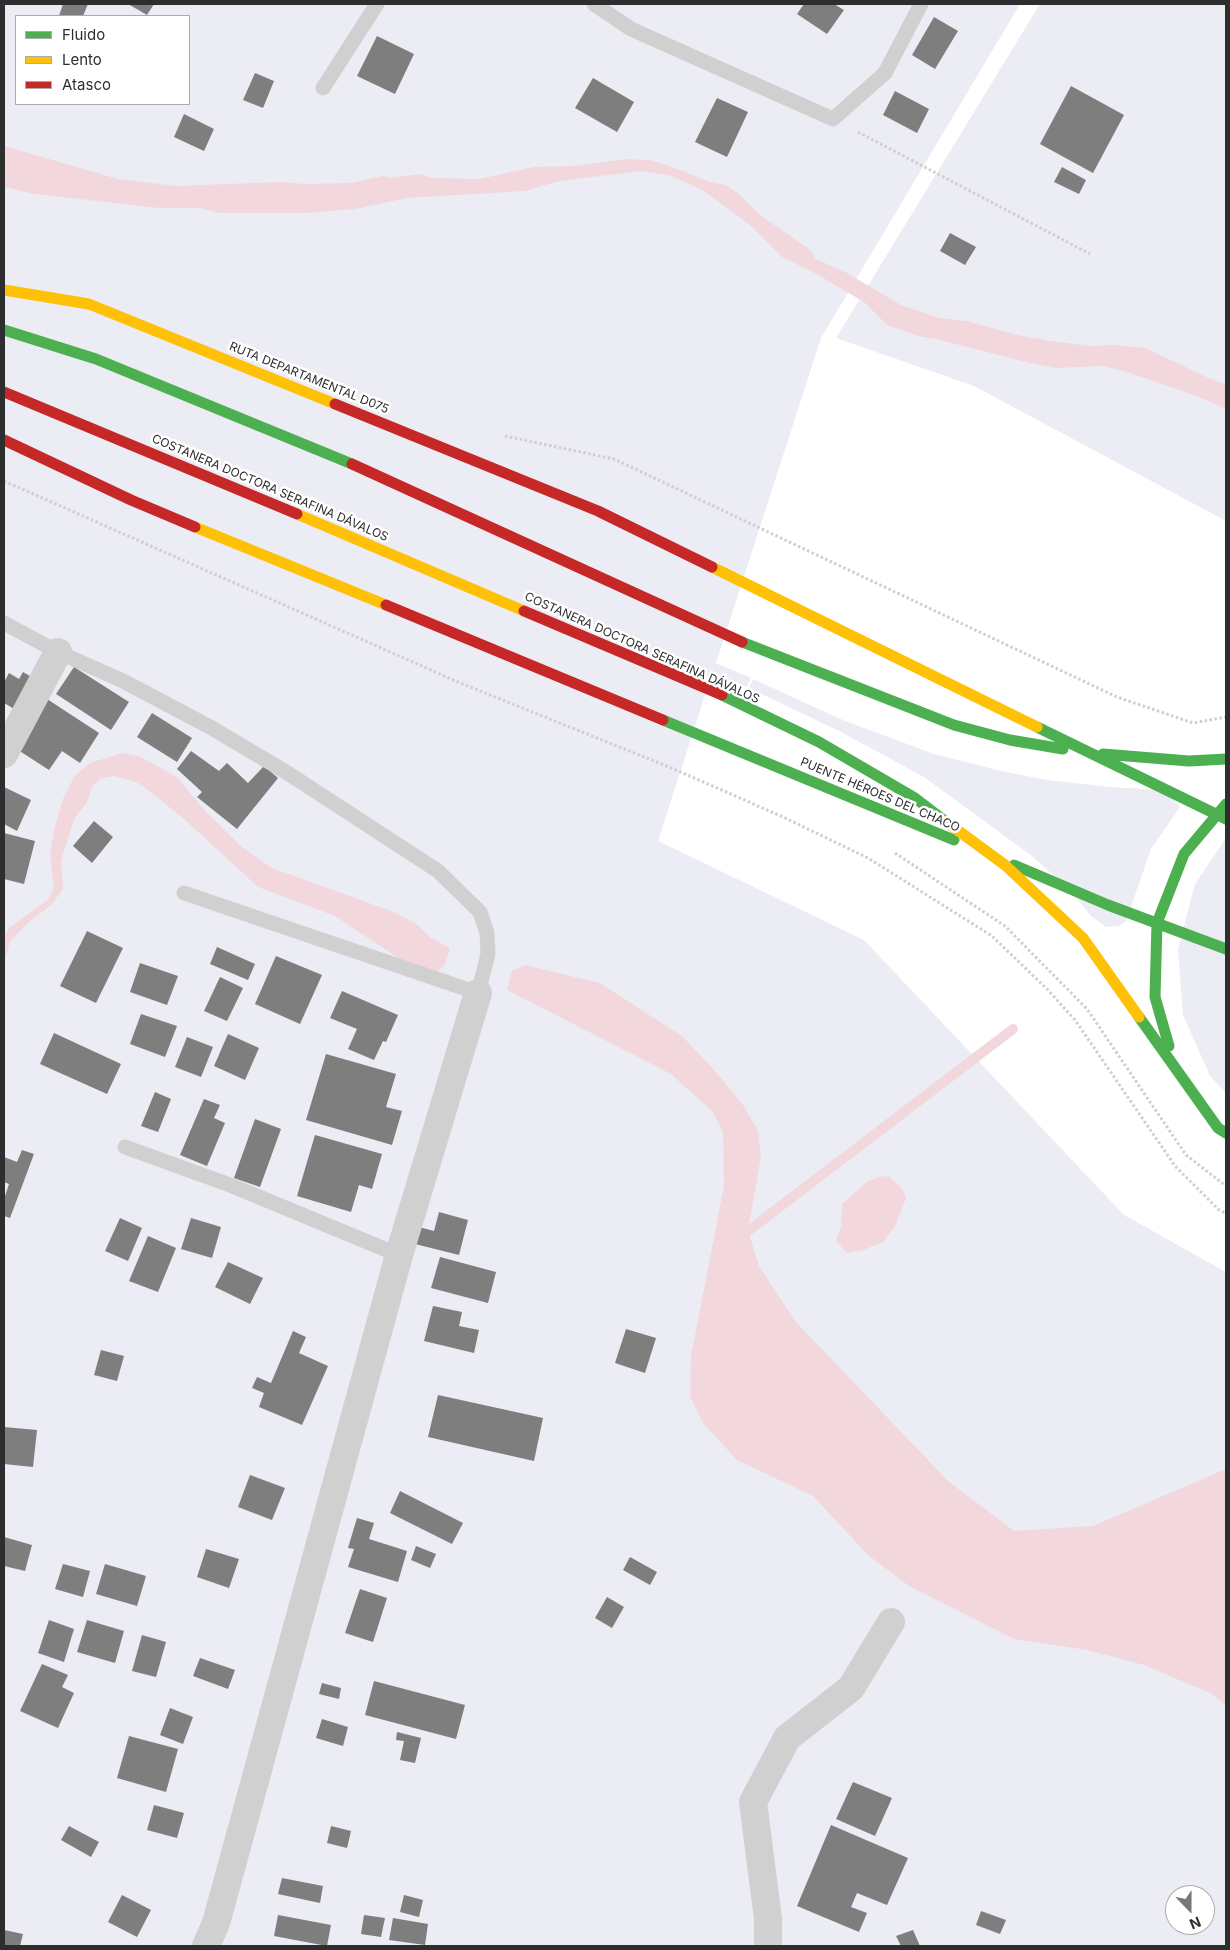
<!DOCTYPE html>
<meta charset="utf-8">
<style>
body{margin:0}
#map{position:relative;width:1230px;height:1950px;overflow:hidden;background:#fff;font-family:Inter,sans-serif}
canvas{display:block}
.frame{position:absolute;inset:0;border:5px solid #2e2e2e;pointer-events:none}
.legend{position:absolute;left:15px;top:15px;width:175px;height:90px;box-sizing:border-box;background:#fff;border:1px solid #ababab;margin:0;padding:6px 9px;list-style:none;font-size:15px;color:#2e2e2e}
.legend li{display:flex;align-items:center;gap:10px;height:25px}
.legend b{width:25px;border:1px solid #ababab}
.north{position:absolute;left:1165px;top:1885px;width:50px;height:50px;box-sizing:border-box;background:#fff;border:1px solid #ababab;border-radius:50%;rotate:158deg;font-size:14px;font-weight:700;line-height:20px;text-align:center;color:#2e2e2e}
.north::after{content:'';display:block;margin:auto;width:18px;height:22px;background:#777;clip-path:polygon(50% 0,100% 100%,50% 72%,0 100%)}
</style>
<div id="map">
<canvas width="1230" height="1950"></canvas>
<div class="frame"></div>
<ul class="legend">
<li><b style="height:6px;background:#4caf50"></b>Fluido</li>
<li><b style="height:6px;background:#ffc107"></b>Lento</li>
<li><b style="height:6px;background:#c62828"></b>Atasco</li>
</ul>
<div class="north">N</div>
</div>
<script>
const c = document.querySelector('canvas').getContext('2d');
c.lineJoin = 'round';
function paint(path, color) {
  c.fillStyle = color;
  c.fill(path, 'evenodd');
}
function poly(rows) {
  const path = new Path2D();
  for (const r of rows) {
    path.moveTo(r[0], r[1]);
    for (let i = 2; i < r.length; i += 2) path.lineTo(r[i], r[i + 1]);
  }
  return path;
}
function stroke(path, color, width, dash) {
  c.strokeStyle = color;
  c.lineWidth = width;
  c.lineCap = dash ? 'butt' : 'round';
  c.setLineDash(dash || []);
  c.stroke(path);
}
function drawText(font, color, halo, rows, align = 'center') {
  c.font = font + ' Inter,sans-serif';
  c.lineWidth = 5;
  c.setLineDash([]);
  c.textBaseline = 'middle';
  c.strokeStyle = halo;
  c.fillStyle = color;
  for (const [text, x, y, turn = 0] of rows) {
    c.save();
    c.translate(x, y);
    c.rotate((+turn || 0) * Math.PI / 180);
    c.textAlign = isNaN(turn) ? turn : align;
    if (halo) c.strokeText(text, 0, 0);
    c.fillText(text, 0, 0);
    c.restore();
  }
}
const green = poly([
 [4,4,1020,4,821,338,716,663,751,678,747,687,712,673,658,841,864,940,1124,1215,1226,1272,1226,1946,4,1946],
 [16,16,189,16,189,104,16,104],
 [1175,1895,1205,1895,1205,1925,1175,1925],
 [1040,4,1226,4,1226,521,974,386,836,338],
 [753,679,845,721,934,754,1001,771,1047,780,1109,787,1164,790,1180,807,1151,849,1126,921,1119,926,1106,927,1091,916,1071,891,1032,856,924,777,841,732,749,688],
 [1226,838,1226,1093,1210,1076,1183,1015,1178,949,1195,884]
]);
const water = poly([
 [4,146,118,179,177,186,279,182,305,184,351,183,382,176,391,178,420,174,432,178,480,179,533,167,575,166,626,159,650,160,678,169,710,182,726,185,740,195,760,215,809,249,816,259,847,273,901,305,939,318,966,321,1017,335,1051,341,1089,346,1115,345,1145,348,1213,380,1226,384,1226,409,1197,396,1124,371,1101,366,1057,368,1030,363,936,339,918,336,887,325,864,302,813,272,782,257,750,225,704,191,672,176,641,171,559,181,525,191,407,198,355,209,307,213,220,213,200,208,159,208,35,194,4,187],
 [122,753,139,756,177,777,207,813,243,848,272,868,391,911,415,923,431,938,450,948,445,964,436,973,403,961,335,916,258,887,183,818,143,786,136,782,114,776,101,778,92,787,87,802,74,819,61,861,63,889,51,905,30,921,10,941,4,963,4,936,10,927,48,900,54,887,50,854,54,830,63,799,74,777,90,763],
 [525,965,600,983,683,1037,714,1070,743,1105,758,1131,761,1156,748,1231,759,1266,795,1321,948,1481,1014,1531,1093,1526,1226,1469,1226,1705,1210,1693,1144,1665,1087,1650,1014,1639,909,1586,868,1555,813,1496,737,1460,703,1423,690,1397,691,1356,724,1186,723,1132,712,1111,671,1074,507,990,512,971],
 [882,1176,890,1177,902,1189,906,1198,895,1226,883,1242,863,1250,847,1253,836,1241,841,1226,842,1204,868,1181]
]);
const stream = poly([
 [748,1231,1013,1029]
]);
const building = poly([
 [63,4,88,4,83,16,59,16],
 [128,4,154,4,147,15],
 [804,4,834,4,844,10,827,34,797,14],
 [934,17,958,31,935,69,912,55],
 [377,36,414,54,395,94,357,76],
 [255,73,274,81,263,108,243,100],
 [593,78,634,102,617,132,575,108],
 [1071,86,1124,115,1093,173,1040,144],
 [895,91,929,109,917,133,883,115],
 [717,98,748,112,727,157,695,142],
 [184,114,214,129,204,151,174,137],
 [1062,167,1086,180,1079,194,1054,182],
 [950,233,976,247,965,265,940,251],
 [74,667,129,702,111,730,56,694],
 [23,672,35,679,16,710,4,703,4,682,9,673,19,679],
 [47,699,99,733,80,763,62,751,49,770,15,748],
 [152,713,192,738,177,762,137,737],
 [191,751,219,771,227,763,248,783,264,766,278,778,237,829,197,797,202,792,177,769],
 [4,787,31,800,17,831,4,824],
 [94,821,113,837,92,863,73,846],
 [4,833,35,841,24,884,4,879],
 [87,931,123,948,96,1003,60,986],
 [217,947,255,964,248,980,210,964],
 [276,956,322,975,300,1024,255,1004],
 [140,963,178,976,167,1005,130,992],
 [220,977,243,988,227,1021,204,1011],
 [342,991,398,1015,386,1042,383,1041,374,1060,348,1049,357,1029,330,1018],
 [141,1014,177,1026,165,1057,130,1044],
 [54,1033,121,1064,107,1094,40,1064],
 [228,1034,259,1048,245,1080,214,1066],
 [187,1037,213,1047,201,1077,175,1067],
 [326,1054,396,1074,386,1107,402,1111,392,1145,306,1120],
 [155,1092,171,1099,158,1132,141,1126],
 [204,1099,220,1105,214,1118,225,1123,207,1166,180,1155],
 [255,1119,281,1129,260,1187,234,1178],
 [315,1135,382,1154,372,1189,359,1185,351,1212,297,1196],
 [22,1150,34,1154,10,1218,4,1216,4,1199,9,1184,4,1182,4,1157,17,1162],
 [439,1212,468,1220,459,1255,415,1244,419,1227,434,1231],
 [120,1218,142,1228,128,1261,105,1251],
 [191,1218,221,1227,212,1258,181,1249],
 [148,1236,176,1248,158,1292,129,1281],
 [440,1257,496,1272,488,1303,431,1288],
 [228,1262,263,1278,250,1304,215,1287],
 [433,1306,462,1312,459,1326,479,1330,474,1353,424,1341],
 [626,1329,656,1338,645,1373,615,1363],
 [293,1331,306,1337,299,1353,328,1366,302,1425,259,1407,264,1393,252,1388,257,1377,271,1383],
 [101,1350,124,1356,117,1381,94,1375],
 [438,1395,543,1418,534,1461,428,1437],
 [4,1427,37,1430,33,1467,4,1464],
 [250,1475,285,1488,272,1520,238,1507],
 [400,1491,463,1523,452,1544,390,1513],
 [357,1518,374,1523,369,1539,407,1551,398,1582,348,1567,354,1549,348,1548],
 [4,1537,32,1545,25,1571,4,1566],
 [416,1546,436,1554,430,1568,411,1560],
 [206,1549,239,1559,229,1588,197,1577],
 [630,1557,657,1572,650,1585,623,1570],
 [63,1564,90,1571,83,1597,55,1589],
 [105,1564,146,1576,137,1606,96,1594],
 [360,1589,387,1598,373,1642,345,1633],
 [607,1597,624,1607,612,1628,595,1618],
 [49,1620,74,1629,64,1662,38,1653],
 [87,1620,124,1631,115,1663,77,1652],
 [142,1635,166,1642,156,1677,132,1671],
 [200,1658,235,1670,228,1689,193,1676],
 [42,1664,68,1675,62,1687,74,1693,58,1728,20,1711],
 [374,1681,465,1705,456,1739,365,1715],
 [322,1683,341,1688,339,1699,319,1694],
 [170,1708,193,1717,183,1744,160,1735],
 [322,1719,348,1727,343,1746,316,1738],
 [397,1732,421,1738,415,1763,400,1760,404,1741,396,1740],
 [129,1736,178,1749,166,1792,117,1778],
 [853,1782,892,1798,875,1836,836,1819],
 [154,1805,184,1813,177,1838,147,1830],
 [831,1825,908,1858,887,1905,857,1893,851,1907,867,1913,859,1932,797,1906],
 [69,1826,99,1842,91,1857,61,1840],
 [331,1826,351,1831,347,1848,327,1843],
 [282,1878,323,1886,320,1903,278,1894],
 [122,1895,151,1910,137,1937,108,1922],
 [404,1895,423,1900,419,1917,400,1912],
 [981,1911,1006,1920,1000,1934,976,1925],
 [278,1915,331,1925,327,1946,274,1936],
 [364,1915,385,1918,381,1937,361,1934],
 [393,1918,428,1924,425,1945,389,1940],
 [4,1930,23,1934,20,1946,4,1946],
 [913,1930,920,1946,901,1946,896,1936]
]);
const path = poly([
 [858,132,1090,254],
 [505,436,614,459,1117,697,1193,723,1226,717],
 [4,481,458,682,674,769,783,817,868,858,992,936,1047,989,1075,1020,1175,1166,1219,1210,1226,1213],
 [895,853,1005,926,1087,1009,1186,1155,1226,1186]
]);
const lane = poly([
 [594,4,631,29,833,119,885,73,921,4],
 [323,88,377,4],
 [4,623,58,652,123,681,210,727,286,772,438,871,480,912,487,933,488,954,478,993,184,893],
 [125,1147,230,1185,399,1255]
]);
const street = poly([
 [4,754,58,652],
 [206,1946,216,1923,399,1255,478,993],
 [768,1946,768,1919,753,1802,787,1738,851,1688,891,1622]
]);
const fast = poly([
 [4,330,96,359,352,464],
 [742,642,954,725,1010,740,1063,749],
 [722,695,819,742,915,798,945,821],
 [663,720,954,840],
 [1037,727,1226,819],
 [1103,754,1189,761,1226,759],
 [1014,865,1108,905,1226,949],
 [1139,1017,1218,1128,1226,1133],
 [1169,1046,1155,997,1157,923,1184,854,1226,804]
]);
const slow = poly([
 [4,290,89,304,335,404],
 [297,514,524,611],
 [195,527,386,605],
 [712,567,1037,727],
 [945,821,1005,865,1083,938,1139,1017]
]);
const jam = poly([
 [4,392,297,514],
 [335,404,598,511,712,567],
 [4,440,131,500,195,527],
 [352,464,742,642],
 [386,605,663,720],
 [524,611,722,695]
]);
const streetNames = [
 ["RUTA DEPARTAMENTAL D075",309,378,22],
 ["COSTANERA DOCTORA SERAFINA DÁVALOS",270,488,23],
 ["COSTANERA DOCTORA SERAFINA DÁVALOS",642,648,24],
 ["PUENTE HÉROES DEL CHACO",880,795,23]
];
paint(green, '#ebecf4');
paint(water, '#f2d8dd');
stroke(stream, '#f2d8dd', 10);
paint(building, '#7e7e7e');
stroke(path, '#cfcfcf', 3, [2.5, 2.5]);
stroke(lane, '#d0d0d0', 15);
stroke(street, '#d0d0d0', 28);
stroke(fast, '#4caf50', 11);
stroke(slow, '#ffc107', 11);
stroke(jam, '#c62828', 11);
drawText('12px', '#2e2e2e', '#fff', streetNames);
</script>
